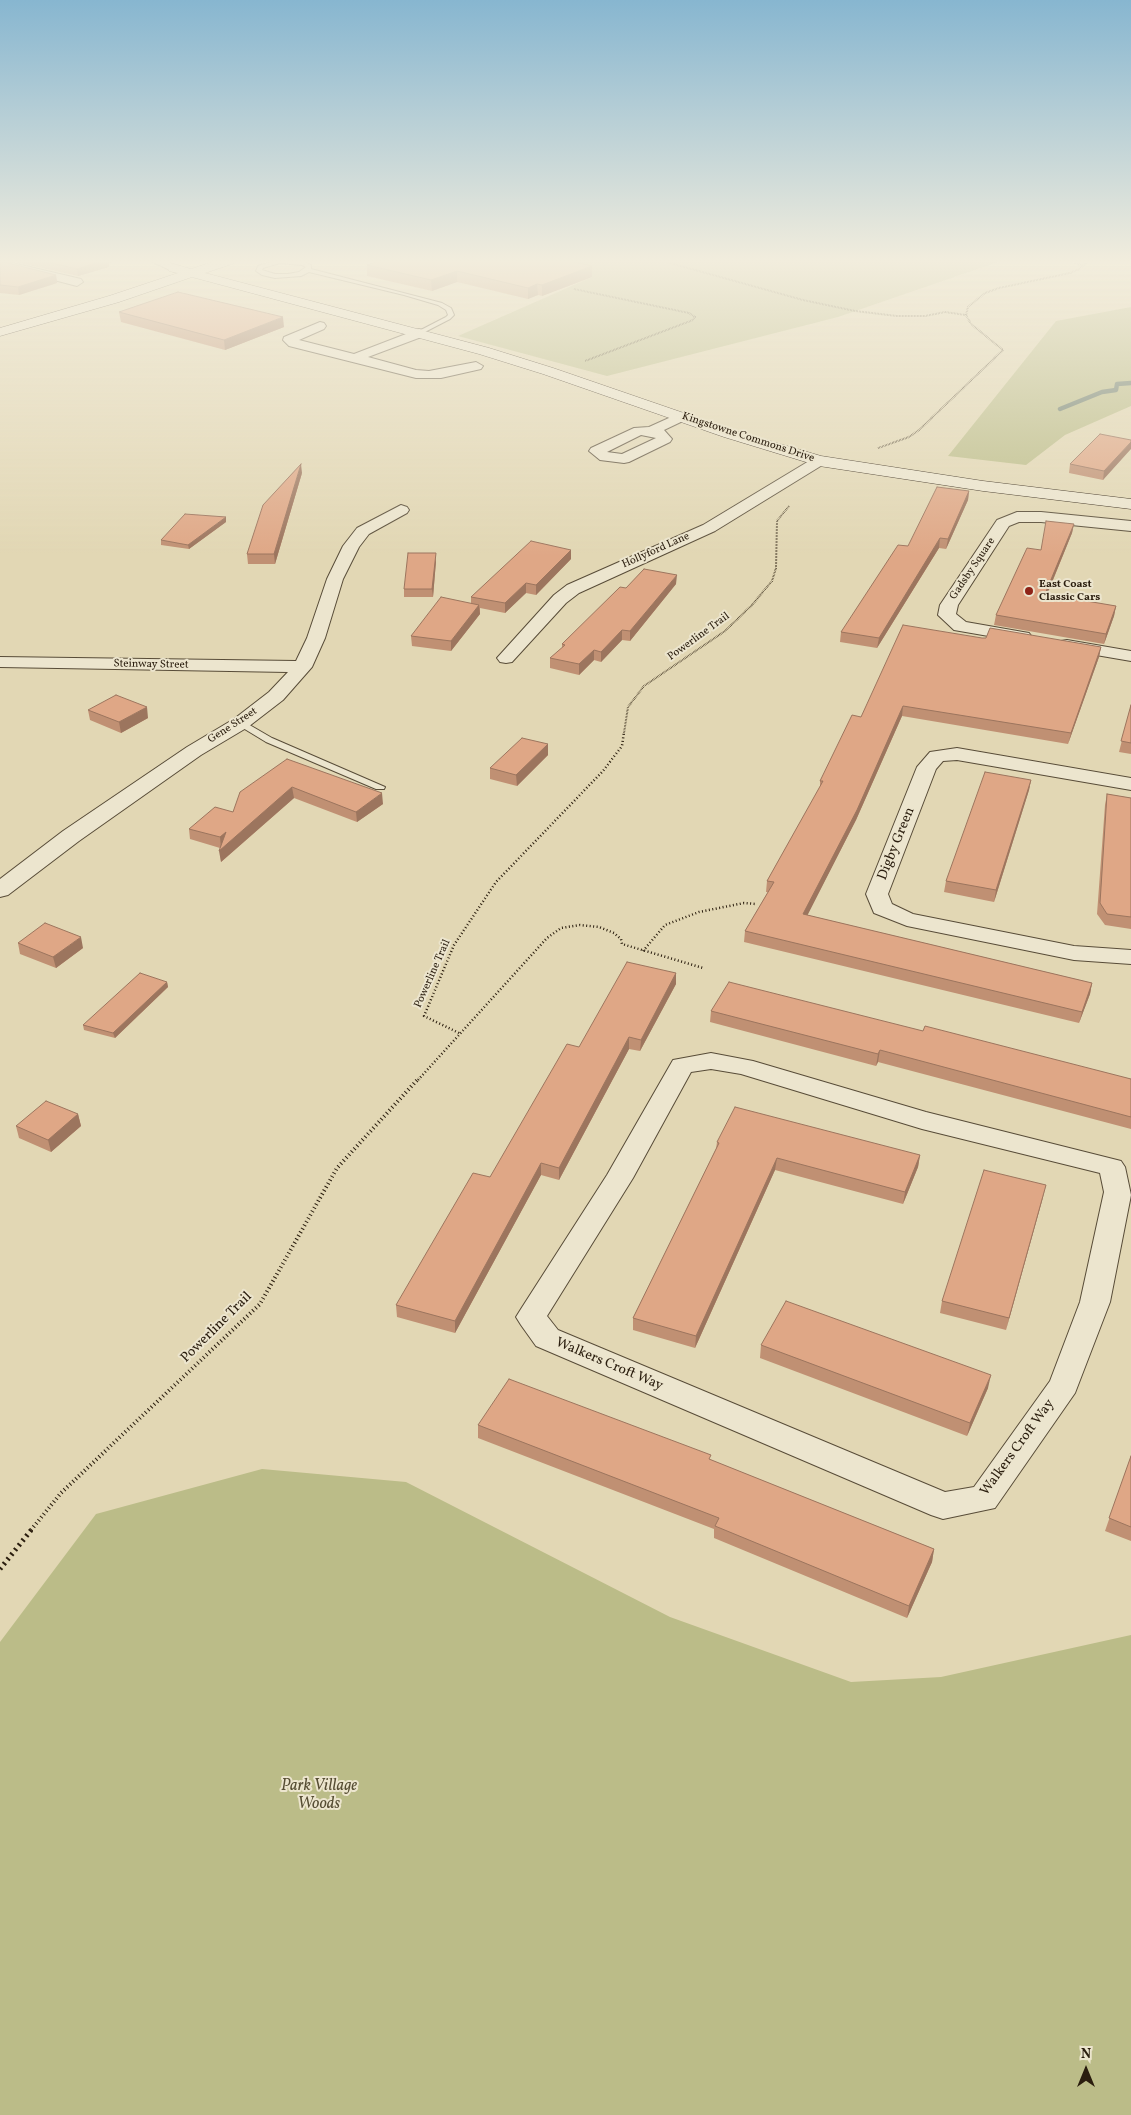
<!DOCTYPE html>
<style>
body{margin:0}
#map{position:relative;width:1131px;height:2115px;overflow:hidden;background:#e2d7b4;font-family:Vollkorn,serif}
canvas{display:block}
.north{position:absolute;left:1061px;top:2045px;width:50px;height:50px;-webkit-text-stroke:4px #ece5ce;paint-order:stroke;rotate:0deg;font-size:14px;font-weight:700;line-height:20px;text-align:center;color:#2a1d0e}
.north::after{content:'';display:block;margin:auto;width:18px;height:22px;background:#2a1d0e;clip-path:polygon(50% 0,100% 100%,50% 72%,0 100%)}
</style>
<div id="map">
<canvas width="1131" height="2115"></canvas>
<div class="north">N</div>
</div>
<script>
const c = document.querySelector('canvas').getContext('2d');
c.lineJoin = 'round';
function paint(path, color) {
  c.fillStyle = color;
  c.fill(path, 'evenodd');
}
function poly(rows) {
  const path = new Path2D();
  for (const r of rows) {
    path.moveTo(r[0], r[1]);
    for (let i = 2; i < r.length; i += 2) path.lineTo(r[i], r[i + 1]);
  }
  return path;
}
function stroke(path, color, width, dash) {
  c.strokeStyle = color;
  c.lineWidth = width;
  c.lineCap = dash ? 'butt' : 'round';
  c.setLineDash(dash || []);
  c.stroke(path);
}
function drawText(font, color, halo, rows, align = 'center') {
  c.font = font + ' Vollkorn,serif';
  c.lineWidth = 4;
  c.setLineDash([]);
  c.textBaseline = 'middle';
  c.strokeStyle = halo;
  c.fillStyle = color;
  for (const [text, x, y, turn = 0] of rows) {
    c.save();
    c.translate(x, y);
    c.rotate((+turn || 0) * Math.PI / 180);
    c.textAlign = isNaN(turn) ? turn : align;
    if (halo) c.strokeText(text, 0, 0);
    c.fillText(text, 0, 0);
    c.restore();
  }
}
const green = poly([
 [522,260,1004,260,838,317,607,376,458,336,592,277],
 [1131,307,1131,406,1065,435,1026,465,948,456,1056,321],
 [262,1469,406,1482,670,1617,851,1682,941,1677,1131,1635,1131,2115,0,2115,0,1642,96,1514]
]);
const stream = poly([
 [1060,409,1102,392,1116,390,1117,384,1131,383]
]);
const pathFar3 = poly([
 [656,260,670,263],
 [675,260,670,263,803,300,855,311,897,316,925,316,945,312,966,315],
 [1069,260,1083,266],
 [574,289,689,313,695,317,693,320,585,361],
 [878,448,909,437,919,430,1003,350,971,324,966,315,968,307,985,293,999,288,1070,273,1079,269,1090,260],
 [624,733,628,707,644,686,725,631,752,605,772,581,776,568,777,521,789,506]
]);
const pathFar2 = poly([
 [643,951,665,925,699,912,744,903,756,904],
 [459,1033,424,1016,454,945,496,882,603,771,622,746,624,732],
 [418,1080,547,938,561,928,580,925,599,927,614,933,621,939,622,944,703,968]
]);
const pathFar1 = poly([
 [31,1530,61,1493,260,1304,337,1168,419,1078]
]);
const path = poly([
 [0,1569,32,1529]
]);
const lane = poly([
 [277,260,305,262,311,265,311,269,442,303,451,308,454,315,450,319,421,334,417,334,417,332,446,317,448,315,446,310,438,305,404,295,309,272,301,276,275,278,262,275,256,271,258,266,277,260],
 [280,263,302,265,306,267,299,272,288,274,275,274,262,270,263,268,280,263],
 [241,720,272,738,385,787,384,789,376,789,266,742,238,725,238,721,241,720]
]);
const street = poly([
 [0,260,81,279,83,282,77,286,0,266,0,260],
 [148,260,165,260,180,268,174,272,170,270,148,260],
 [320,322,324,323,326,326,324,329,299,340,354,354,419,329,424,330,425,333,424,336,368,357,416,370,429,371,476,362,483,366,481,369,441,378,416,378,289,346,283,340,284,337,320,322],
 [680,413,685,414,687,417,685,420,664,430,672,439,670,442,629,462,624,463,600,460,589,451,591,448,634,428,649,427,680,413],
 [641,435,656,438,622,454,607,452,641,435],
 [819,457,824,458,826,461,824,464,715,531,579,593,566,603,512,662,506,663,500,662,497,658,554,595,567,585,703,525,814,458,819,457],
 [401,505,407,507,409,510,407,513,369,534,359,547,343,579,325,638,312,667,283,700,248,727,201,755,79,841,8,895,0,897,0,879,63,831,187,747,234,719,269,692,288,672,0,667,0,657,296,661,307,638,327,579,343,546,357,528,401,505],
 [1017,512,1041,512,1131,521,1131,531,1041,522,1019,522,1009,526,958,605,956,614,966,622,1023,632,1029,633,1032,637,1029,641,1023,642,954,630,938,615,940,605,997,520,1017,512],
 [1067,640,1131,651,1131,661,1061,649,1058,645,1061,641,1067,640],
 [957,748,1131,778,1131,790,957,760,943,761,936,769,888,894,892,904,913,914,1074,946,1131,950,1131,964,1074,960,907,926,874,913,866,894,917,767,930,752,957,748],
 [711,1053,753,1061,926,1112,1121,1161,1125,1167,1131,1195,1110,1302,1075,1393,995,1508,943,1519,931,1515,536,1346,521,1325,516,1317,521,1309,607,1175,673,1060,711,1053],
 [711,1069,741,1074,922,1129,1100,1173,1104,1192,1080,1302,1050,1381,974,1487,945,1492,558,1330,547,1316,633,1178,691,1072,711,1069]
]);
const secondary = poly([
 [218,260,237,260,235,263,205,273,489,348,553,368,736,431,821,456,983,481,1131,499,1131,509,983,491,819,466,724,437,543,374,479,354,192,277,119,302,0,336,0,328,109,296,178,273,169,271,168,268,169,265,174,264,191,269,218,260]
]);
const wall = poly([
 [6,260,112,260,113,262,109,263,109,267,78,276],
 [373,260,567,260,592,266,592,277,542,296,538,295,528,299,457,282,432,291,367,276,367,265,378,261],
 [0,261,56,275,57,283,19,295,0,293],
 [119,312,284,327,225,350,121,322],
 [1131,440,1103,480,1069,473,1070,464],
 [302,473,275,564,248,564,247,554],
 [969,491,968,500,946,549,939,548,877,648,840,642,841,632,908,546],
 [226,522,189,549,161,545,161,540],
 [1074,524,1072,533,1047,595,1116,606,1114,616,1104,644,994,625,996,615,1041,550],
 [571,559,536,595,526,593,505,613,480,608,480,614,451,651,412,646,411,636,471,603,471,597],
 [436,561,433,597,404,597,404,589],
 [676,584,630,641,622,640,601,662,594,660,579,675,550,668,550,658,562,648,562,644,626,588],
 [982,638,1101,647,1099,657,1068,744,902,716,856,820,807,915,1092,983,1090,994,1079,1023,744,942,745,931,768,892,766,892,767,881,820,787,820,781,861,717],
 [1131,705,1131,754,1119,752],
 [88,710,148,718,121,733,90,720],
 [548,744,548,755,517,786,490,779,490,768],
 [287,759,383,804,357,822,294,798,221,862,220,848,190,839,189,829,233,812],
 [1031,780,1029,790,994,902,944,892,946,881],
 [1107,794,1131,798,1131,929,1105,925,1097,914,1105,805],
 [18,943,83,948,56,968,20,954],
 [676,973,676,984,640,1051,629,1049,559,1180,541,1175,455,1333,397,1317,396,1305,490,1177,579,1047],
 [167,982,168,987,115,1038,84,1030,83,1025],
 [711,1011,923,1031,1131,1079,1131,1129,878,1062,876,1066,710,1022],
 [78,1114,81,1126,51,1152,19,1138,16,1126],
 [717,1142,920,1155,918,1167,903,1204,775,1170,695,1348,633,1330,633,1318,716,1149],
 [1043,1197,1006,1330,940,1313,942,1301],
 [761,1345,988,1388,967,1436,760,1358],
 [478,1425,711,1460,934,1549,932,1562,907,1618,714,1538,714,1529,478,1438],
 [1131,1456,1131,1541,1105,1531]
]);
const shadedWall = poly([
 [103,260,112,260,113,262,109,263,109,267,78,276,77,269],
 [592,266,592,277,542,296,542,285],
 [457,271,457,282,432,291,431,280],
 [56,275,57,283,19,295,18,287],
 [537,284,538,295,528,299,528,288],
 [283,317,284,327,225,350,224,340],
 [1131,442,1131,449,1103,480,1104,471],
 [301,464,302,473,275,564,274,554],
 [969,491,968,500,946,549,948,539],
 [226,517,226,522,189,549,188,545],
 [1074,524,1072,533,1043,604,1045,594],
 [940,538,939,548,877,648,879,638],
 [571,550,571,559,536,595,536,585],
 [436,553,436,561,433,597,432,589],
 [677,575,676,584,630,641,630,631],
 [526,583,526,593,505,613,505,603],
 [479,605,480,614,451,651,451,641],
 [1116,606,1114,616,1104,644,1106,634],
 [622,630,622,640,601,662,601,652],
 [1101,647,1099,657,1068,744,1071,733],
 [594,650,594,660,579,675,579,664],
 [903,706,902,716,856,820,802,926,803,914],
 [147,707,148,718,121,733,119,722],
 [548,744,548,755,517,786,516,775],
 [1031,780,1029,790,994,902,996,890],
 [292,787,294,798,221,862,219,851],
 [382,793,383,804,357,822,356,812],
 [226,832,221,848,220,837],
 [81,937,83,948,56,968,53,957],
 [676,973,676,984,640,1051,641,1040],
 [167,982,168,987,115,1038,113,1033],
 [1092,983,1090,994,1079,1023,1082,1012],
 [629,1037,629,1049,559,1180,559,1168],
 [880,1050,878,1062,876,1066,878,1054],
 [78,1114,81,1126,51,1152,48,1140],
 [920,1155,918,1167,903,1204,905,1192],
 [777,1158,775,1170,695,1348,696,1336],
 [541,1163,541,1175,455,1333,455,1321],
 [1046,1185,1043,1197,1006,1330,1009,1318],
 [991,1375,988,1388,967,1436,970,1423],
 [934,1549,932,1562,907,1618,909,1606]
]);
const building = poly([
 [39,260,105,260,77,269,39,260],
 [381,260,567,260,592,266,542,285,537,284,528,288,457,271,431,280,367,265,381,260],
 [0,261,56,275,18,287,0,285,0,261],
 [178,292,283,317,224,340,119,312,178,292],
 [1100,434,1131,440,1131,442,1104,471,1070,464,1100,434],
 [301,464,274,554,247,554,263,505,301,464],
 [937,487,969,491,948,539,940,538,879,638,841,632,898,545,908,546,937,487],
 [185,514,226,517,188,545,161,540,185,514],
 [1046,521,1074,524,1045,594,1116,606,1106,634,996,615,1027,548,1041,550,1046,521],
 [531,541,571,550,536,585,526,583,505,603,471,597,531,541],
 [408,553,436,553,432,589,404,589,408,553],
 [644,569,677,575,630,631,622,630,601,652,594,650,579,664,550,658,565,645,562,644,620,587,626,588,644,569],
 [441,597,479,605,451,641,411,636,441,597],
 [903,625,982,638,986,638,990,628,1101,647,1071,733,903,706,857,810,803,914,1092,983,1082,1012,745,931,774,882,767,881,823,781,820,781,852,715,861,717,903,625],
 [116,695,147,707,119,722,88,710,116,695],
 [1131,705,1131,743,1121,741,1131,705],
 [522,738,548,744,516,775,490,768,522,738],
 [287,759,382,793,356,812,292,787,219,851,226,832,220,837,189,829,215,807,233,812,240,792,287,759],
 [985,772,1031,780,996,890,946,881,985,772],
 [1107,794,1131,798,1131,917,1107,914,1100,903,1107,794],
 [45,923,81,937,53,957,18,943,45,923],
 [627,962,676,973,641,1040,629,1037,559,1168,541,1163,455,1321,396,1305,473,1173,490,1177,567,1044,579,1047,627,962],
 [140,973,167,982,113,1033,83,1025,140,973],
 [729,982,923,1031,925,1026,1131,1079,1131,1117,880,1050,878,1054,711,1011,729,982],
 [46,1101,78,1114,48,1140,16,1126,46,1101],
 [735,1107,920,1155,905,1192,777,1158,696,1336,633,1318,719,1143,717,1142,735,1107],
 [984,1170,1046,1185,1009,1318,942,1301,984,1170],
 [786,1301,991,1375,970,1423,761,1345,786,1301],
 [509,1379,711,1455,709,1459,934,1549,909,1606,715,1526,719,1518,478,1425,509,1379],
 [1131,1456,1131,1527,1109,1518,1131,1456]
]);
const markers = [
 [1029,591,5,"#8f2418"]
];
const farStreetnames = [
 ["Kingstowne Commons Drive",748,438,18],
 ["Hollyford Lane",656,551,-24],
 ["Gadsby Square",973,569,-56],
 ["Powerline Trail",699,637,-36],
 ["Steinway Street",151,665,1],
 ["Gene Street",233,726,-33],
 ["Powerline Trail",433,974,-66]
];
const farPoinames = [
 ["East Coast",1039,585],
 ["Classic Cars",1039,598]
];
const streetNames = [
 ["Digby Green",897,844,-68],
 ["Powerline Trail",217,1328,-45],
 ["Walkers Croft Way",609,1365,23],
 ["Walkers Croft Way",1018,1448,-54]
];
const nearParknames = [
 ["Park Village",319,1787],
 ["Woods",319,1805]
];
paint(green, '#bbbc88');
stroke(stream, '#6a7b6d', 4.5);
stroke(lane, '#584c38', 2);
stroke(street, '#584c38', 2);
stroke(secondary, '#2a1d0e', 1);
stroke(pathFar3, '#2a1d0e', 2, [0.5, 1]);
stroke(pathFar2, '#2a1d0e', 2.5, [1, 2.5]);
stroke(pathFar1, '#2a1d0e', 4, [1, 3]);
stroke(path, '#2a1d0e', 5, [2, 4]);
paint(lane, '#ece5ce');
paint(street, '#ece5ce');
paint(secondary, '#ece5ce');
paint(wall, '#c09073');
paint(shadedWall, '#9c755e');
paint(building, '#dfa786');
stroke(building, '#9c755e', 1);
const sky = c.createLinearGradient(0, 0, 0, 556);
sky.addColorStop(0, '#87b6d0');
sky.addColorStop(0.47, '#f2eddd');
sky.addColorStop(1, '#f2eddd00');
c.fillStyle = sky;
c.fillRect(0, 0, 1131, 556);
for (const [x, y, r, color] of markers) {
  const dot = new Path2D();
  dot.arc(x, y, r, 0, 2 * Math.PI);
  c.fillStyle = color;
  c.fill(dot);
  stroke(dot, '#ece5ce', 2);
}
drawText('11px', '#2a1d0e', '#ece5ce', farStreetnames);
drawText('bold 11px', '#2a1d0e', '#ece5ce', farPoinames, 'left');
drawText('14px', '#2a1d0e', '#ece5ce', streetNames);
drawText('italic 16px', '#564d33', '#ece5ce', nearParknames);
</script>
